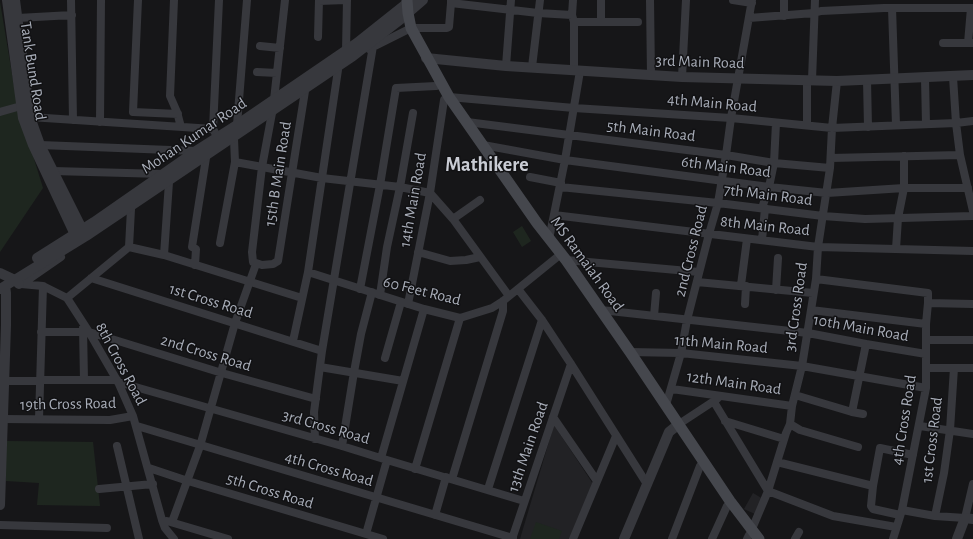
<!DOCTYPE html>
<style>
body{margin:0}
canvas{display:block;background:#161618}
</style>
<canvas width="973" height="539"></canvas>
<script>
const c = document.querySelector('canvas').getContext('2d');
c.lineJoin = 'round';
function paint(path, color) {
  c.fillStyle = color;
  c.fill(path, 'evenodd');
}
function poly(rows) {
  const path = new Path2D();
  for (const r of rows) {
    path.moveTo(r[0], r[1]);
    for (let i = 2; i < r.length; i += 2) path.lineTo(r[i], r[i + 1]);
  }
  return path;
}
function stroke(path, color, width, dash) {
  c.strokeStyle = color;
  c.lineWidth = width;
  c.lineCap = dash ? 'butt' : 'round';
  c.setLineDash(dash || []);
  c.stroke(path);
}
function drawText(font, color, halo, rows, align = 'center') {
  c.font = font + ' "Alegreya Sans",sans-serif';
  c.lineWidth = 3;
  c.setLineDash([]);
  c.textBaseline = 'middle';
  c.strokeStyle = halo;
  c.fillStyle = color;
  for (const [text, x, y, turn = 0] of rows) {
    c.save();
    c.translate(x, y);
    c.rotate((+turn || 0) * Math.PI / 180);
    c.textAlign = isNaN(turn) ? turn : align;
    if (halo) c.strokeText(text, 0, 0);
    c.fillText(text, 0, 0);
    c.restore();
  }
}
const built = poly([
 [554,425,593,484,570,539,520,539],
 [753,493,763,499,755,514,744,509]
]);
const green = poly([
 [0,2,17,104,43,188,0,252],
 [522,226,531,241,522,247,513,232],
 [6,441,93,442,100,506,37,505,39,483,6,481],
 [536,522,562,531,559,539,530,539]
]);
const minor = poly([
 [71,0,73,120],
 [138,0,133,112,178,114],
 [174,0,170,96,177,112,181,127],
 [451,0,451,3,538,13,572,15],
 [573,0,572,15,574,22,574,71],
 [650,0,651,75],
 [733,0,752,3],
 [784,0,784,16],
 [319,1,345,0],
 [892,8,896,125],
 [18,18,72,15],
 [749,18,814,13,821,11,884,8,973,8],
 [574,22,638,22],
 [601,22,601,0],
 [318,37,319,0],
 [943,43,972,43],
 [968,43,971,8],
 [260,46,280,48],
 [369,49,411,28,447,28,449,27,451,3],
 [346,51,347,0],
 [506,66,511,0],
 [532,67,540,0],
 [257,72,277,73],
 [682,77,686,0],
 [953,77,956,123,960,155,973,211],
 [925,78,926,124],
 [812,80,815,0],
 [867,80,868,127],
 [449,97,574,108,731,118,832,128,956,123,973,121],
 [274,100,285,0],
 [0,112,21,106],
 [272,113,262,167,252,252,253,262,262,265,273,264,278,261,305,91],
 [30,117,213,129,220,142],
 [100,122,101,0],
 [467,122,726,155,774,163,830,168],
 [237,125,247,0],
 [807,125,807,80],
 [213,129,219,0],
 [40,145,196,151],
 [483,145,565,160,769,187,827,193,904,188,968,188],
 [831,158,960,155],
 [235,162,322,178,400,187,430,193,453,219,509,296],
 [53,171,163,174],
 [530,177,561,183],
 [560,187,718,203,823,216,865,219,973,216],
 [762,208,769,187,774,163,776,123],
 [554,215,818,247,973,251],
 [453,219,480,200],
 [549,239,565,160,580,71],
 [762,240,765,208],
 [220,243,235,162,234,139,231,132],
 [129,247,131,209],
 [896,249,898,218,904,188,904,156],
 [418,252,450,261,466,260,480,257],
 [164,255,169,182],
 [566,260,699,272],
 [195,265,196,249,192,247,206,158],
 [308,272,424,309,460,318,492,308,503,301,561,254],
 [91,278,322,351],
 [816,279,928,293,928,303,973,304],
 [697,282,813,293],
 [21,284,43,286,67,298,89,332,118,382,133,416,162,520,165,528,174,539],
 [22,284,61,257],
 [741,285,747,239],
 [360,289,380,185,396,88,436,86],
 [518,289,542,320,571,364,647,484],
 [776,290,778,258],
 [380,295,387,247,400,187,413,113],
 [67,298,129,247,164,255,302,298],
 [408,304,430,193,444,100],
 [745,304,746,286],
 [601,310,808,333,866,344,926,354],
 [811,310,926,324],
 [654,316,656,293],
 [83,328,84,380],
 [41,332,89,332,222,373,316,399],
 [927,340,973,340],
 [293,341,308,272,338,70],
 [630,352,681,353,802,366,926,388],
 [385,358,401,302],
 [320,367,403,381],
 [926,368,973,368],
 [40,380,117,380],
 [4,381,40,381],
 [118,382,342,446,387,460,524,501],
 [672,389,792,406],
 [795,395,852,412,863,414],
 [714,402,768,491],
 [666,405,681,353,687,320,709,234,718,203,726,155,731,118,752,0],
 [852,412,866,344],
 [553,417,597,481],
 [3,419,110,420,133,416],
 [39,419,43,286],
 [725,421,784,439],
 [679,424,717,399],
 [790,424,800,430,858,447],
 [137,426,513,538],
 [920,426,973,434],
 [315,439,314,412,322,351,373,46],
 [117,446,139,539],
 [342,446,354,372,361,334,372,292],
 [381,458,424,309],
 [777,462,873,486],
 [149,468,188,481,383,539],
 [415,469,460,318],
 [452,479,503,311,503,301],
 [99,489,153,484],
 [488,489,542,320],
 [768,491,833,516,896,527],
 [902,510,935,516,965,518,973,484],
 [435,515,446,477],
 [900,515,873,509,871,506,873,486,880,448,913,455],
 [935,516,944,473,950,430,954,368],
 [167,521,228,539],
 [172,522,200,446,235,323,256,264],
 [0,525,107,528],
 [752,529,768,491,786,433,790,424,792,406,802,366,816,279,818,247,830,168,832,128,837,81],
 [366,534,387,460],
 [512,539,571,364],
 [573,539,616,436],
 [672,539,700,466],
 [712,539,727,506],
 [747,539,749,535],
 [795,539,799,532],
 [893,539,902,510,926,388,926,324,928,303]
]);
const tertiary = poly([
 [7,0,23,118,33,145,77,239],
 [15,0,30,117,40,145,85,235],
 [426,58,506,66,682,77,837,81,973,75],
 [37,258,94,222,196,151,237,125,357,43,411,0],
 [0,273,15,280,19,284],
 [0,289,86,236,353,56,401,19,423,0],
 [0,505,6,325,6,293,5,286],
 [624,539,669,432,679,424],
 [957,539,965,518,973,519]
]);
const secondary = poly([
 [407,0,408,13,411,28,449,97,537,223,566,260,630,352,730,501,759,539]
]);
const streetNames = [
 ["3rd Main Road",700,62,2],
 ["Tank Bund Road",33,71,81],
 ["4th Main Road",712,103,5],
 ["5th Main Road",651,131,7],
 ["Mohan Kumar Road",194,136,-34],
 ["6th Main Road",726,167,7],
 ["15th B Main Road",278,174,-81],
 ["7th Main Road",768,195,7],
 ["14th Main Road",413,200,-80],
 ["8th Main Road",765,226,6],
 ["2nd Cross Road",691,251,-76],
 ["MS Ramaiah Road",587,264,54],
 ["60 Feet Road",422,291,14],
 ["1st Cross Road",211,301,17],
 ["3rd Cross Road",796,307,-82],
 ["10th Main Road",861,328,10],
 ["11th Main Road",721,344,5],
 ["2nd Cross Road",206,353,17],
 ["8th Cross Road",121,364,62],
 ["12th Main Road",734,383,8],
 ["19th Cross Road",68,404,-1],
 ["4th Cross Road",904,420,-81],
 ["3rd Cross Road",326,427,16],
 ["1st Cross Road",932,440,-83],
 ["13th Main Road",528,447,-71],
 ["4th Cross Road",329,469,16],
 ["5th Cross Road",270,491,17]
];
const districtNames = [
 ["Mathikere",487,165]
];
paint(built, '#222225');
paint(green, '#1e261f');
stroke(minor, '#37383d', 8);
stroke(tertiary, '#37383d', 10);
stroke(secondary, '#45474d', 11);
drawText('16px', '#a8adb8', '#111113', streetNames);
drawText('bold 20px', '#c9ccd4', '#111113', districtNames);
</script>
